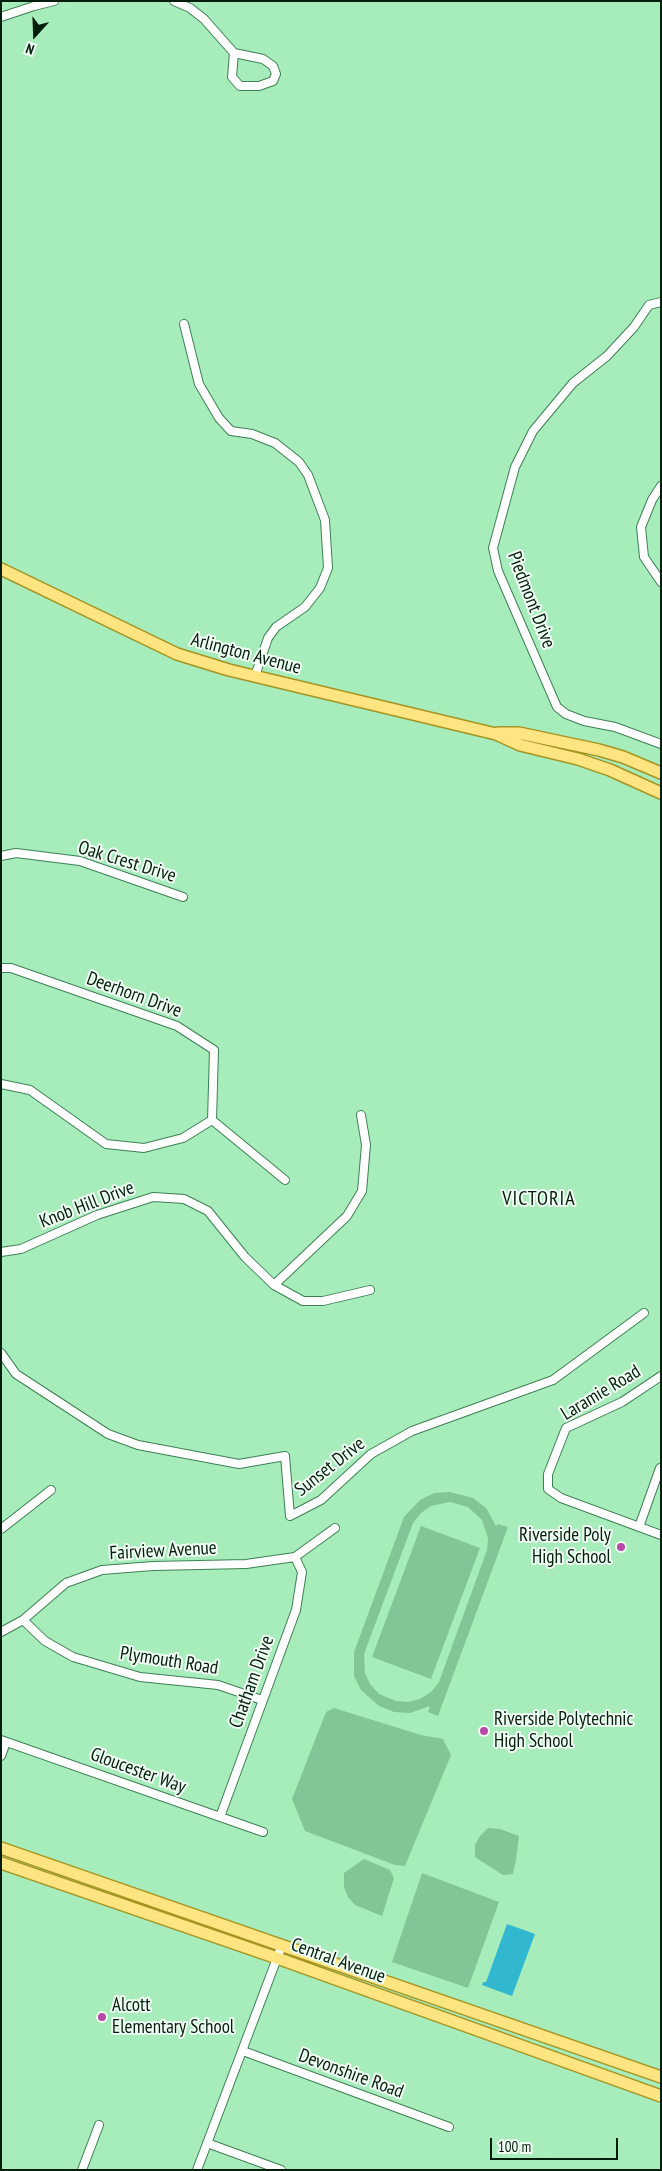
<!DOCTYPE html>
<style>
body{margin:0}
#map{position:relative;width:662px;height:2171px;overflow:hidden;background:#a7ecbb;font-family:"PT Sans Narrow",sans-serif}
canvas{display:block}
.frame{position:absolute;inset:0;border:2px solid #031e0d;pointer-events:none}
.north{position:absolute;left:10px;top:10px;width:50px;height:50px;-webkit-text-stroke:4px #f1fef4;paint-order:stroke;rotate:200deg;font-size:14px;font-weight:700;line-height:20px;text-align:center;color:#031e0d}
.north::after{content:'';display:block;margin:auto;width:18px;height:22px;background:#031e0d;clip-path:polygon(50% 0,100% 100%,50% 72%,0 100%)}
.scale{position:absolute;left:490px;top:2138px;width:128px;height:22px;box-sizing:border-box;border:2px solid #031e0d;border-top:0;padding-left:6px;font-size:15px;line-height:18px;white-space:nowrap;color:#031e0d;-webkit-text-stroke:4px #f1fef4;paint-order:stroke}
</style>
<div id="map">
<canvas width="662" height="2171"></canvas>
<div class="frame"></div>
<div class="north">N</div>
<div class="scale">100 m</div>
</div>
<script>
const c = document.querySelector('canvas').getContext('2d');
c.lineJoin = 'round';
function paint(path, color) {
  c.fillStyle = color;
  c.fill(path, 'evenodd');
}
function poly(rows) {
  const path = new Path2D();
  for (const r of rows) {
    path.moveTo(r[0], r[1]);
    for (let i = 2; i < r.length; i += 2) path.lineTo(r[i], r[i + 1]);
  }
  return path;
}
function stroke(path, color, width, dash) {
  c.strokeStyle = color;
  c.lineWidth = width;
  c.lineCap = dash ? 'butt' : 'round';
  c.setLineDash(dash || []);
  c.stroke(path);
}
function drawText(font, color, halo, rows, align = 'center') {
  c.font = font + ' "PT Sans Narrow",sans-serif';
  c.lineWidth = 4;
  c.setLineDash([]);
  c.textBaseline = 'middle';
  c.strokeStyle = halo;
  c.fillStyle = color;
  for (const [text, x, y, turn = 0] of rows) {
    c.save();
    c.translate(x, y);
    c.rotate((+turn || 0) * Math.PI / 180);
    c.textAlign = isNaN(turn) ? turn : align;
    if (halo) c.strokeText(text, 0, 0);
    c.fillText(text, 0, 0);
    c.restore();
  }
}
const green = poly([
 [450,1492,473,1498,486,1508,496,1526,498,1524,508,1527,438,1716,428,1712,430,1706,410,1713,394,1712,379,1706,361,1690,354,1676,354,1652,404,1517,420,1500,434,1493],
 [450,1502,468,1507,482,1520,488,1538,487,1550,439,1682,431,1692,420,1699,408,1702,396,1701,379,1694,370,1684,365,1673,364,1654,413,1523,421,1513,431,1506],
 [421,1526,480,1548,431,1679,372,1657],
 [334,1708,421,1735,443,1739,451,1755,405,1866,395,1865,305,1831,292,1799,326,1712],
 [488,1828,500,1829,519,1836,516,1860,513,1874,503,1875,475,1857,475,1845,480,1836],
 [364,1859,390,1870,394,1878,382,1916,355,1905,348,1897,344,1887,344,1873],
 [422,1873,499,1902,468,1988,392,1962]
]);
const water = poly([
 [507,1924,535,1934,512,1996,482,1985,483,1982,486,1982]
]);
const street = poly([
 [174,1,190,8,204,19,234,53,263,59,273,66,276,74,273,81,259,86,240,86,232,77,234,53],
 [1,17,34,6,54,1],
 [661,302,649,305,634,327,607,356,573,383,533,431,515,467,493,548,498,571,557,707,566,714,584,721,615,727,661,744],
 [184,324,199,384,219,418,231,431,252,434,275,443,299,462,308,475,325,520,328,568,320,588,305,607,276,627,268,638,255,676],
 [661,486,652,500,641,527,644,557,661,582],
 [1,856,16,853,80,861,183,897],
 [1,968,11,968,177,1026,214,1050,212,1120],
 [1,1084,30,1090,106,1144,144,1148,183,1138,212,1120,285,1180],
 [1,1252,21,1249,97,1215,153,1197,184,1199,208,1211,245,1257,274,1285,347,1216,362,1191,366,1145,361,1115],
 [274,1285,303,1301,323,1301,370,1290],
 [1,1353,16,1374,108,1434,138,1445,239,1464,285,1456,290,1516,321,1500,371,1454,412,1431,553,1380,644,1313],
 [661,1376,622,1402,566,1428,548,1474,548,1489,561,1498,661,1535],
 [639,1527,660,1468],
 [1,1529,51,1490],
 [23,1620,45,1641,73,1657,140,1677,218,1685,262,1700],
 [1,1632,23,1620,66,1583,102,1570,153,1566,246,1564,295,1557,335,1528],
 [1,1740,263,1832],
 [1,1756,6,1742],
 [220,1817,296,1610,302,1572,295,1557],
 [243,2051,449,2127],
 [207,2143,281,2170],
 [82,2170,99,2125],
 [197,2170,282,1945]
]);
const primary = poly([
 [1,569,177,654,229,670,496,734,520,745,578,759,610,770,661,793],
 [498,733,519,733,599,750,623,757,661,773],
 [1,1848,661,2077],
 [1,1863,277,1958,661,2096]
]);
const markers = [
 [621,1547,5,"#b749a8"],
 [484,1731,5,"#b749a8"],
 [102,2017,5,"#b749a8"]
];
const streetNames = [
 ["Piedmont Drive",531,600,69],
 ["Arlington Avenue",246,654,15],
 ["Oak Crest Drive",127,862,17],
 ["Deerhorn Drive",134,995,20],
 ["Knob Hill Drive",87,1205,-21],
 ["Laramie Road",601,1393,-31],
 ["Sunset Drive",330,1467,-38],
 ["Fairview Avenue",163,1551,-3],
 ["Plymouth Road",169,1661,9],
 ["Chatham Drive",252,1682,-70],
 ["Gloucester Way",138,1771,20],
 ["Central Avenue",338,1961,20],
 ["Devonshire Road",351,2074,20]
];
const poiNames = [
 ["Riverside Poly",611,1536,"right"],
 ["High School",611,1558,"right"],
 ["Riverside Polytechnic",494,1720],
 ["High School",494,1742],
 ["Alcott",112,2006],
 ["Elementary School",112,2028]
];
const neighbourhoodNames = [
 ["VICTORIA",539,1199]
];
paint(green, '#83c597');
paint(water, '#32b7d0');
stroke(street, '#3e8055', 10);
stroke(primary, '#a69422', 14);
stroke(street, '#fff', 8);
stroke(primary, '#fee582', 11);
for (const [x, y, r, color] of markers) {
  const dot = new Path2D();
  dot.arc(x, y, r, 0, 2 * Math.PI);
  c.fillStyle = color;
  c.fill(dot);
  stroke(dot, '#f1fef4', 2);
}
drawText('19px', '#031e0d', '#f1fef4', streetNames);
drawText('19px', '#031e0d', '#f1fef4', poiNames, 'left');
c.letterSpacing = '1px';
drawText('20px', '#031e0d', '#f1fef4', neighbourhoodNames);
c.letterSpacing = '0px';
</script>
